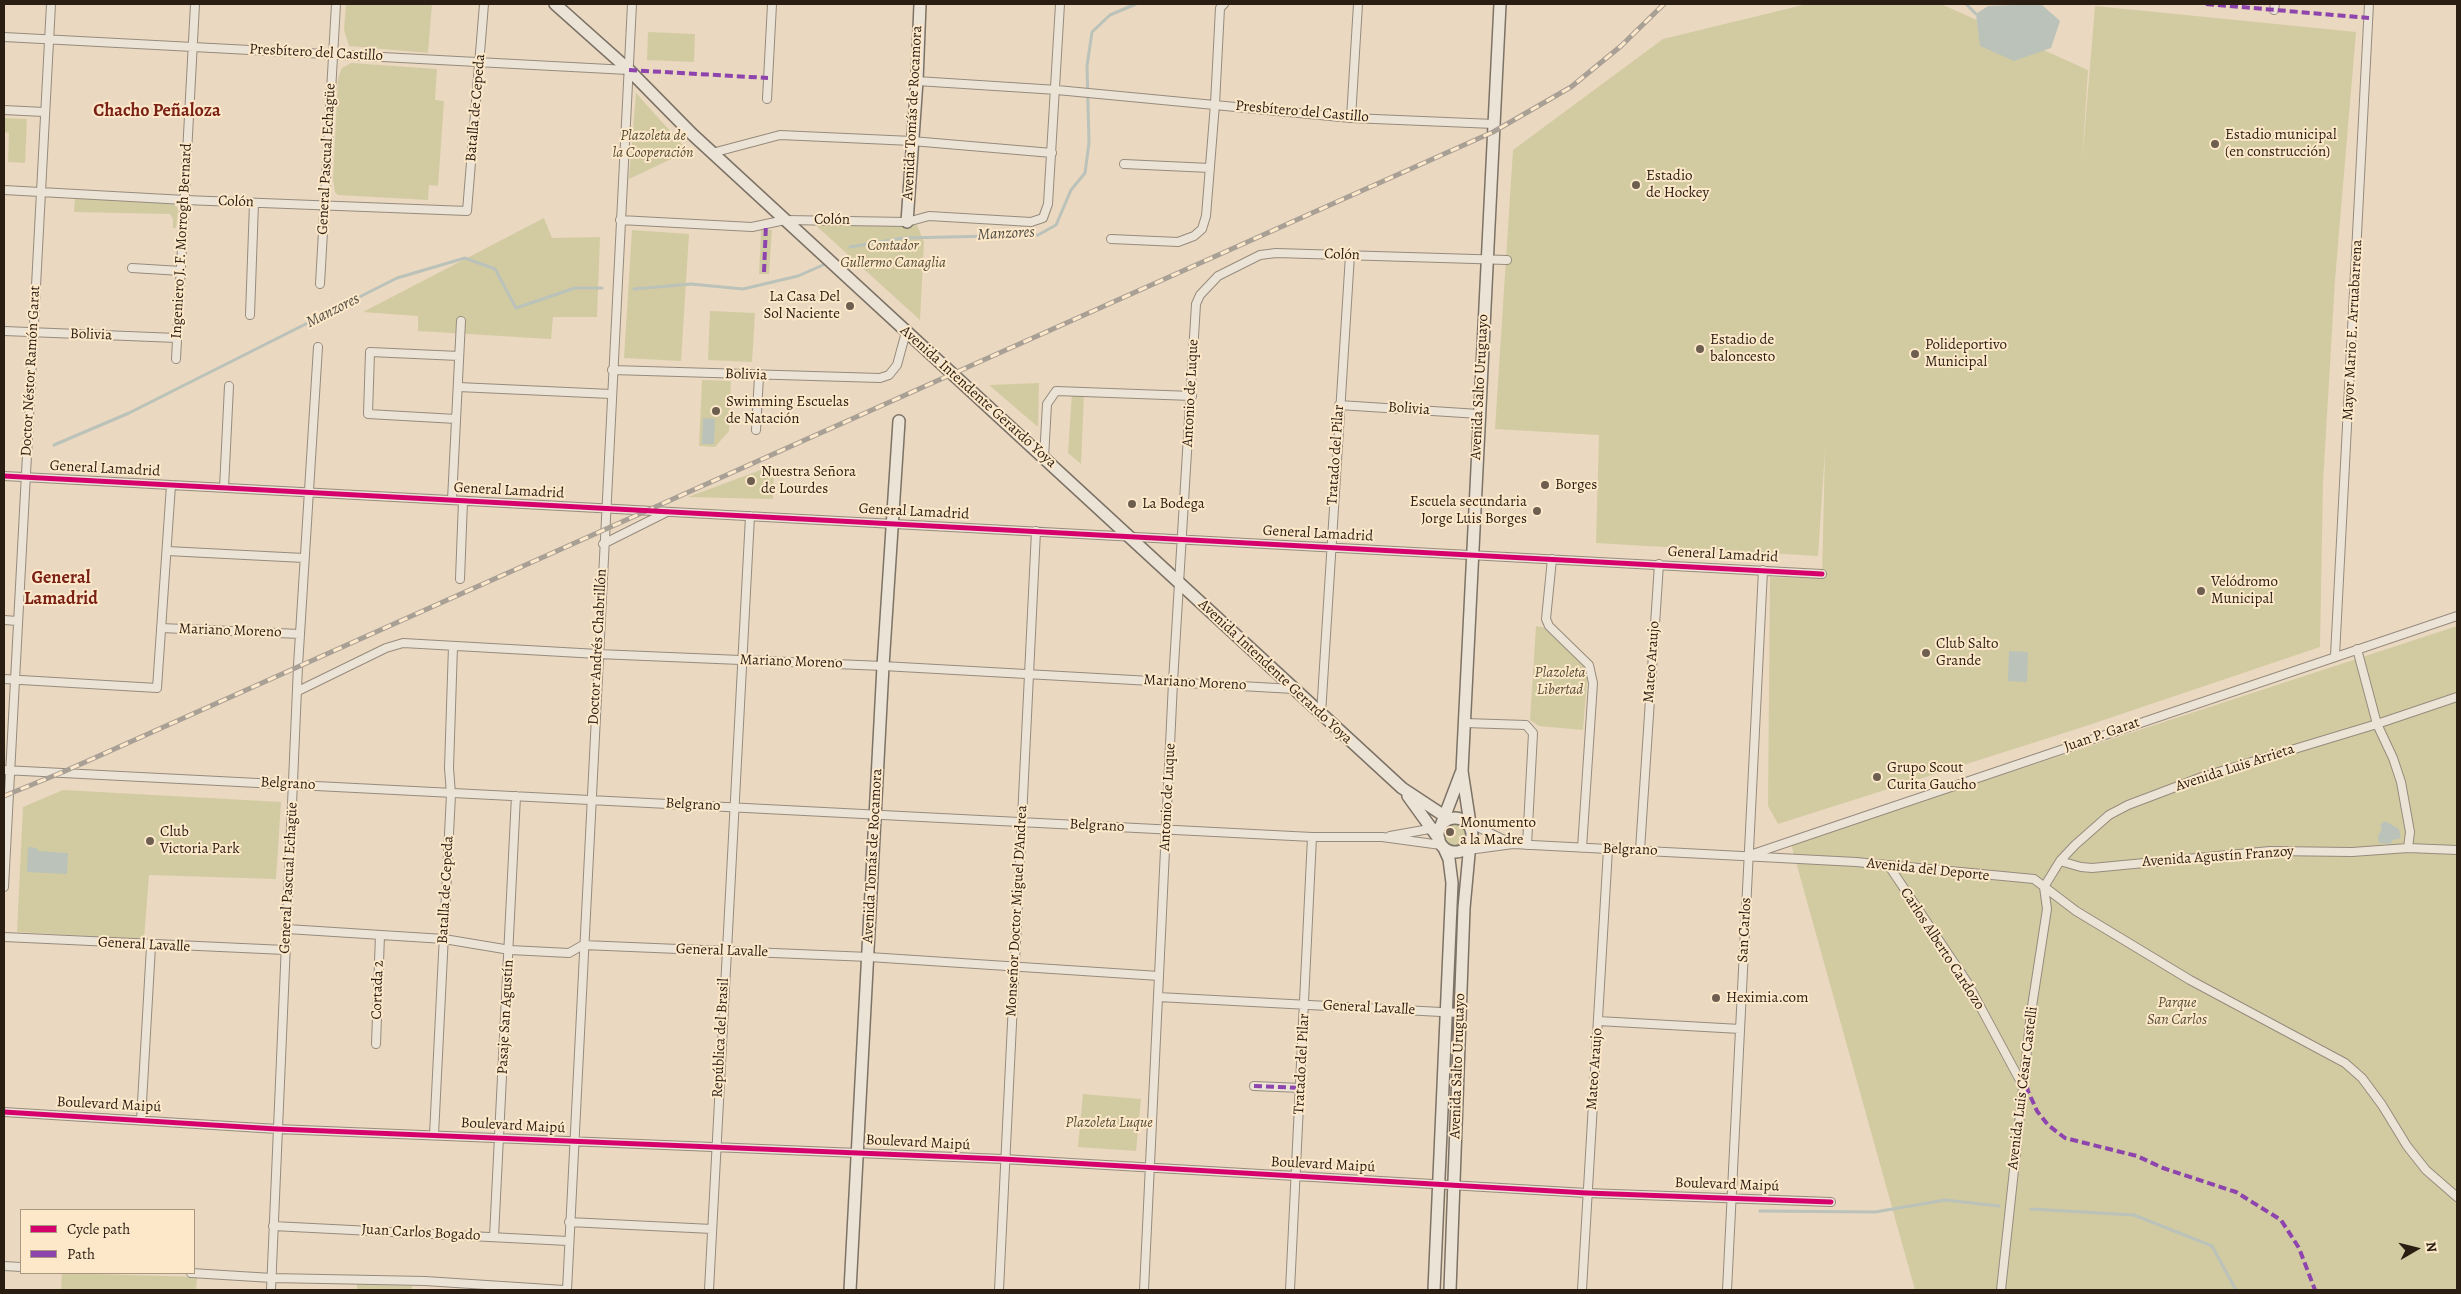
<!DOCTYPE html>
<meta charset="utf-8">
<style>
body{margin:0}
#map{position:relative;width:2461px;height:1294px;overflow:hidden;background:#ead8c0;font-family:Alegreya,serif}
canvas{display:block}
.frame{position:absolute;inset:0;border:5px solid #2a1d12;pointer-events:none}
.legend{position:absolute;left:20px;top:1209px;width:175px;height:65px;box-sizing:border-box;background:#fde8ca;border:1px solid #a99780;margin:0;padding:6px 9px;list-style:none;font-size:15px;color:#2a1d12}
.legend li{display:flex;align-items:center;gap:10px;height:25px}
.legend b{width:25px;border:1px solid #a99780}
.north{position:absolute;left:2391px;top:1224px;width:50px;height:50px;-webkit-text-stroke:4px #fde8ca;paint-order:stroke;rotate:82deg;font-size:14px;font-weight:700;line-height:20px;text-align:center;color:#2a1d12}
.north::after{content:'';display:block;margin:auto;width:18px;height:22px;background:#2a1d12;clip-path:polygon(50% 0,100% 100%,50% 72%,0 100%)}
</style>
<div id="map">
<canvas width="2461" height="1294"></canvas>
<div class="frame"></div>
<ul class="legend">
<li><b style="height:6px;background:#d6006c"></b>Cycle path</li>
<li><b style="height:6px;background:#8e44ad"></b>Path</li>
</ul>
<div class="north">N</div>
</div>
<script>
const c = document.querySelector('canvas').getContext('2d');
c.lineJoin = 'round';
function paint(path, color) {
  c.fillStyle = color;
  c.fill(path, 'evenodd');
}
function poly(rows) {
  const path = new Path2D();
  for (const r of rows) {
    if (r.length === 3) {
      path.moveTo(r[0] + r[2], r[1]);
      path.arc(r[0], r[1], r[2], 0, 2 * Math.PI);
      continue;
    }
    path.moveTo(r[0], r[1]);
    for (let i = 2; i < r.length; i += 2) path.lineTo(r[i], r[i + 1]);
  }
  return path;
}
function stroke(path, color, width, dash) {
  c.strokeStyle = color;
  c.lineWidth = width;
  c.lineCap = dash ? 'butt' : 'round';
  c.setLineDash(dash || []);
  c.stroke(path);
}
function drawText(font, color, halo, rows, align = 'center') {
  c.font = font + ' Alegreya,serif';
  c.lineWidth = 4;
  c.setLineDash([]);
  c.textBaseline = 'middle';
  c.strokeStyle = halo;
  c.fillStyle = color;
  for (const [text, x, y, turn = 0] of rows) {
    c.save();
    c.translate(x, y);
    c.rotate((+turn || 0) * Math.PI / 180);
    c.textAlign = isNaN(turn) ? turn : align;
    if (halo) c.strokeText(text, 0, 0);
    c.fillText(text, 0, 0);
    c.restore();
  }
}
const green = poly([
 [346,4,432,4,428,53,349,46,344,30],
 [1807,4,1941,4,2088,70,2082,163,2095,6,2356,32,2335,280,2323,483,2320,647,2083,727,1778,824,1768,806,1770,577,1822,578,1825,450,1818,556,1596,543,1599,435,1495,429,1513,150,1663,39],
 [648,32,695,34,694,62,647,60],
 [351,63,437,69,435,100,444,101,440,158,438,186,429,185,428,200,338,195,335,192,333,179,338,78,342,68],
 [636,93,688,151,629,179,629,178],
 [4,118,27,119,25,163,8,162,9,133,4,132],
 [75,198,172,204,177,207,178,211,176,228,173,228,173,219,170,214,74,212],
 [544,218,552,238,600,237,597,317,553,317,551,339,418,331,418,316,363,312],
 [812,222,917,225,924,242,920,320],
 [632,230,689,234,681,361,624,358],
 [761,230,772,230,769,274,759,274],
 [710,311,755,313,752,362,708,360],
 [702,380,731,381,729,431,715,447,699,446],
 [1039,383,1038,427,989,385],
 [1072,393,1084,394,1081,464,1068,453],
 [774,465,773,499,688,497],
 [1536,626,1546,628,1569,647,1588,669,1583,730,1539,726,1530,720],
 [2457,626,2457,1290,1915,1290,1791,844],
 [63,790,281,802,276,879,149,875,144,939,17,932,23,807],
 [1455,836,12],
 [1083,1094,1141,1099,1136,1151,1078,1147],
 [62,1273,197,1277,196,1290,61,1290],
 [357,1284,412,1286,412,1290,357,1290]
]);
const water = poly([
 [2041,4,2060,21,2051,48,2014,61,1980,46,1976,14,1988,6],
 [703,418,715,419,714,444,702,444],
 [2009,651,2028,652,2027,682,2008,681],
 [2385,821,2399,829,2401,838,2393,840,2390,844,2379,843,2378,836,2382,829,2380,825],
 [28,847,37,848,38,851,68,853,67,874,27,872]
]);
const stream = poly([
 [1966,4,1976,14],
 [850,247,903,238,1038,235,1056,225,1071,190,1085,173,1089,143,1087,66,1092,32,1110,15,1136,4],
 [634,289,691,284,743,289,798,276,823,265],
 [54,445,129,413,397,278,465,258,495,269,516,308,575,288,602,288],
 [2031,1209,2134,1215,2212,1246,2236,1290],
 [1760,1211,1875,1212,1945,1200,1999,1206]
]);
const street = poly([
 [2274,10,2275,4],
 [4,37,628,70],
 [917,81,1057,90,1351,118,1494,124],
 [767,99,772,4],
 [4,110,44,112],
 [1351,118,1358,4],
 [712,153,780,135,912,141,1052,153],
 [1124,164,1210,168],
 [4,190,185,200,467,211,484,4],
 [620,220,752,227,785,220,907,222,929,216,1031,222,1043,218,1048,204,1060,4],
 [1111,239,1178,242,1194,236,1202,229,1206,216,1215,104,1220,8,1224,4],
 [132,268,181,271],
 [320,284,336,4],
 [250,315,254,203],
 [4,331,177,338],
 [176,359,195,4],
 [612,370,880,378,889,375,897,365,906,332],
 [458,387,611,394],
 [1339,405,1479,414],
 [456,419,368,414,370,352,459,356],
 [756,430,759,376],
 [1044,458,1047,404,1056,391,1192,396],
 [4,476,1822,574],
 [224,488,229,386],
 [452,500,461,321],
 [603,544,667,512],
 [167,551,304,558],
 [1552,559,1546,619,1549,626,1589,665,1593,683,1582,848],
 [460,579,463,501],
 [4,620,17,621],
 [161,628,300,634],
 [2357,649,2377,724,2393,758,2401,782,2410,832,2408,848],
 [2335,656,2369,4],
 [4,679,157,688,171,485],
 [298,691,386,648,403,643,598,654,883,666,1294,689],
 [1321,714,1350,255],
 [1465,723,1526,725,1533,733,1527,845],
 [4,770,1312,837,1382,837,1441,845],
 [1467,822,1513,844],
 [1390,836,1435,828],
 [1640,850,1659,564],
 [1461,851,1513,844,1856,862,2034,879,2076,911,2190,980,2345,1063,2362,1078,2382,1105,2407,1146,2426,1170,2457,1197],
 [1750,855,2457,616],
 [2060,861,2081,867,2092,868,2270,851,2352,852,2408,848,2457,850],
 [1889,866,1967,982,2023,1086],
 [4,887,51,4],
 [2044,887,2060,861,2075,845,2109,815,2128,805,2202,777,2377,724,2457,697],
 [287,929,444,939,510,950,569,953,583,945,869,957,1159,976],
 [4,937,285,950],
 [1158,997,1460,1013],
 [1598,1021,1740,1029],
 [376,1044,380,935],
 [1254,1086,1301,1088],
 [4,1112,277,1129,1003,1159,1587,1193,1831,1202],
 [141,1120,151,946],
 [434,1135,451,794,449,768,453,646],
 [569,1222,712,1229],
 [273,1226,568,1241],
 [494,1237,516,796],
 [4,1266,21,1267],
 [191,1273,272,1278,425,1281,564,1290],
 [271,1290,298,666,318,347],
 [567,1290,632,4],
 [709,1290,750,516],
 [999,1290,1036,531],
 [1144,1290,1173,682,1196,304,1200,295,1218,276,1260,255,1276,253,1507,260],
 [1290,1290,1312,837],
 [1582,1290,1608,849],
 [1727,1290,1763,570],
 [2001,1290,2031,1013,2047,909,2044,887]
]);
const secondary = poly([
 [555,4,629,70,692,134,1402,788,1449,819],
 [907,222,917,81,920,4],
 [1408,796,1439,839],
 [1455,835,17],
 [1442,823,1461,773],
 [1471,830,1462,771,1500,4],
 [850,1290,883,666,899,421],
 [1434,1290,1452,883,1449,859,1444,848],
 [1450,1290,1464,908,1470,843]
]);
const rail = poly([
 [4,796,63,772,1493,132,1571,87,1621,46,1664,4]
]);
const quiet = poly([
 [2206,4,2369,18],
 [629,70,768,78],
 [764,272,766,224],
 [2024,1074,2028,1091,2037,1111,2048,1125,2065,1138,2137,1156,2163,1168,2236,1192,2281,1220,2299,1248,2315,1290],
 [1254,1086,1301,1088]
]);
const cycleway = poly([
 [4,476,1822,574],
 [4,1112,277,1129,1003,1159,1587,1193,1831,1202]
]);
const markers = [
 [2215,144,5,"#6d5e4f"],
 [1636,185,5,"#6d5e4f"],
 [850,306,5,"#6d5e4f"],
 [1700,349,5,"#6d5e4f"],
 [1915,354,5,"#6d5e4f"],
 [716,411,5,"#6d5e4f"],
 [751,481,5,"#6d5e4f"],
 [1545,485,5,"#6d5e4f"],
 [1132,504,5,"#6d5e4f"],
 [1537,511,5,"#6d5e4f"],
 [2201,591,5,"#6d5e4f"],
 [1926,653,5,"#6d5e4f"],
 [1877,777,5,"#6d5e4f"],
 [1450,832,5,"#6d5e4f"],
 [150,841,5,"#6d5e4f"],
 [1716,998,5,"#6d5e4f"]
];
const streetNames = [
 ["Presbítero del Castillo",316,53,3],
 ["Batalla de Cepeda",476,108,-85],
 ["Presbítero del Castillo",1302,112,5],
 ["Avenida Tomás de Rocamora",913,113,-87],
 ["General Pascual Echagüe",327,159,-87],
 ["Colón",236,202,2],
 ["Colón",832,220,1],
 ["Ingeniero J. F. Morrogh Bernard",182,241,-87],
 ["Colón",1342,255,2],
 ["Mayor Mario E. Arruabarrena",2353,330,-87],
 ["Bolivia",91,335,2],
 ["Doctor Néstor Ramón Garat",31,371,-87],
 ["Bolivia",746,375,2],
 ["Avenida Salto Uruguayo",1480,387,-87],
 ["Antonio de Luque",1191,393,-87],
 ["Avenida Intendente Gerardo Yoya",978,397,42],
 ["Bolivia",1409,409,4],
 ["Tratado del Pilar",1336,455,-86],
 ["General Lamadrid",105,469,3],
 ["General Lamadrid",509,491,3],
 ["General Lamadrid",914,512,3],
 ["General Lamadrid",1318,534,3],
 ["General Lamadrid",1723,555,3],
 ["Mariano Moreno",230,631,2],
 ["Doctor Andrés Chabrillón",598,647,-87],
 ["Mariano Moreno",791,662,2],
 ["Mateo Araujo",1652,662,-86],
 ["Avenida Intendente Gerardo Yoya",1275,672,43],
 ["Mariano Moreno",1195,683,3],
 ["Juan P. Garat",2102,735,-19],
 ["Avenida Luis Arrieta",2235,768,-18],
 ["Belgrano",288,784,3],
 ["Antonio de Luque",1168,797,-87],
 ["Belgrano",693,805,3],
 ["Belgrano",1097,826,3],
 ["Belgrano",1630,850,2],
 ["Avenida Tomás de Rocamora",873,856,-87],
 ["Avenida Agustín Franzoy",2218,857,-4],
 ["Avenida del Deporte",1928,870,6],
 ["General Pascual Echagüe",289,878,-87],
 ["Batalla de Cepeda",446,890,-87],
 ["Monseñor Doctor Miguel D'Andrea",1017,911,-87],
 ["San Carlos",1745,930,-87],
 ["General Lavalle",144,945,3],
 ["Carlos Alberto Cardozo",1942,949,57],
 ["General Lavalle",722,951,2],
 ["Cortada 2",378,990,-88],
 ["General Lavalle",1369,1008,3],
 ["Pasaje San Agustín",506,1017,-87],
 ["República del Brasil",721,1038,-87],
 ["Tratado del Pilar",1302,1064,-87],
 ["Avenida Salto Uruguayo",1458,1066,-88],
 ["Mateo Araujo",1595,1069,-86],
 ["Avenida Luis César Castelli",2023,1088,-83],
 ["Boulevard Maipú",109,1105,3],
 ["Boulevard Maipú",513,1126,3],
 ["Boulevard Maipú",918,1143,3],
 ["Boulevard Maipú",1323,1165,3],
 ["Boulevard Maipú",1727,1185,2],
 ["Juan Carlos Bogado",421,1233,3]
];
const poiNames = [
 ["Estadio municipal",2225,135],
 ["(en construcción)",2225,152],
 ["Estadio",1646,176],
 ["de Hockey",1646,193],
 ["La Casa Del",840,297,"right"],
 ["Sol Naciente",840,314,"right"],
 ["Estadio de",1710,340],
 ["baloncesto",1710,357],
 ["Polideportivo",1925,345],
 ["Municipal",1925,362],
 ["Swimming Escuelas",726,402],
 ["de Natación",726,419],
 ["Nuestra Señora",761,472],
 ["de Lourdes",761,489],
 ["Borges",1555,485],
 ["Escuela secundaria",1527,502,"right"],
 ["Jorge Luis Borges",1527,519,"right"],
 ["La Bodega",1142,504],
 ["Velódromo",2211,582],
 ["Municipal",2211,599],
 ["Club Salto",1936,644],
 ["Grande",1936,661],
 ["Grupo Scout",1887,768],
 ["Curita Gaucho",1887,785],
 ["Monumento",1460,823],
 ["a la Madre",1460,840],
 ["Club",160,832],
 ["Victoria Park",160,849],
 ["Heximia.com",1726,998]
];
const parkNames = [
 ["Plazoleta de",653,136],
 ["la Cooperación",653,153],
 ["Contador",893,246],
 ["Gullermo Canaglia",893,263],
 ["Plazoleta",1560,673],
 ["Libertad",1560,690],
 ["Parque",2177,1003],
 ["San Carlos",2177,1020],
 ["Plazoleta Luque",1109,1123]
];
const waterNames = [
 ["Manzores",1006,234,-3],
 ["Manzores",333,311,-27]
];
const quarterNames = [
 ["Chacho Peñaloza",157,112],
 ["General",61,579],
 ["Lamadrid",61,600]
];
paint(green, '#d2cba2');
paint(water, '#bac2b9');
stroke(stream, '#bac2b9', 3);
stroke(street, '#968b7c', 10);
stroke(secondary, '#7c7265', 14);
stroke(street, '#ece3d7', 8);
stroke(secondary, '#ece3d7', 11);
stroke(rail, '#a89f95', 5);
stroke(rail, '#fde8ca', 3, [9]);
stroke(quiet, '#8e44ad', 4, [8, 4]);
stroke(cycleway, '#d6006c', 5);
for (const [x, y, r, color] of markers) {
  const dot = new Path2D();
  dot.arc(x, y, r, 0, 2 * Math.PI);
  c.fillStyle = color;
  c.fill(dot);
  stroke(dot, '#fde8ca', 2);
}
drawText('15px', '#2a1d12', '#fde8ca', streetNames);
drawText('15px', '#2a1d12', '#fde8ca', poiNames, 'left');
drawText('italic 15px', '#564e36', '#fde8ca', parkNames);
drawText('italic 16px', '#4f4c43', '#fde8ca', waterNames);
drawText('bold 18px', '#7a1f14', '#fde8ca', quarterNames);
</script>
